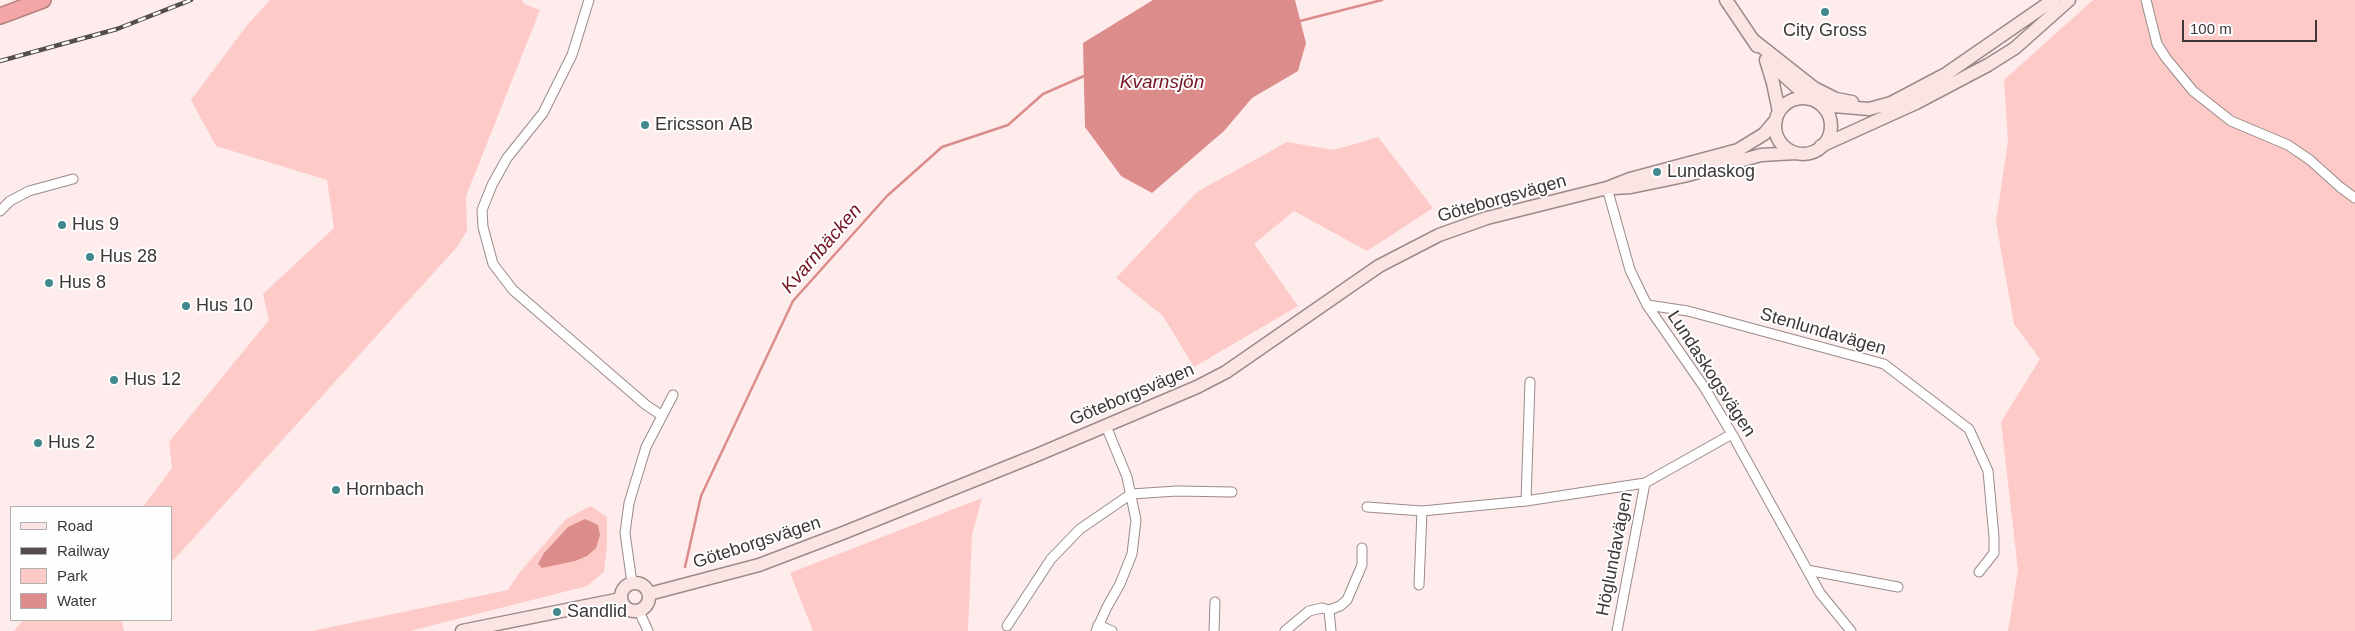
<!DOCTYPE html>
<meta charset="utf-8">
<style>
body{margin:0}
#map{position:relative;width:2355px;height:631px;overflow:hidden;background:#fdeceb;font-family:Arial,sans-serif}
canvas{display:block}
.legend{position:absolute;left:10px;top:506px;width:162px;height:115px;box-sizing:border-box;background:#fefefe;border:1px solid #b1aeae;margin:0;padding:6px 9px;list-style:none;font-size:15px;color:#3d3636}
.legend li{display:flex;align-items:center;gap:10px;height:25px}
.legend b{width:25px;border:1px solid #b1aeae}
.scale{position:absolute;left:2182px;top:20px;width:135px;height:22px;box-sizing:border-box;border:2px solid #3d3636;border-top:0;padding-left:6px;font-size:15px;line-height:18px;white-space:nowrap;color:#3d3636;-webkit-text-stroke:4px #fefefe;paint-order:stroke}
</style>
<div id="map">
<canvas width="2355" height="631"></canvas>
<ul class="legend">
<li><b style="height:6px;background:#fbe4e4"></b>Road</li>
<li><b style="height:6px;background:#554d4d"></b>Railway</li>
<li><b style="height:14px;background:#fdcac8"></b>Park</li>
<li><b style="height:14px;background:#dc8c8b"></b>Water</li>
</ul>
<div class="scale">100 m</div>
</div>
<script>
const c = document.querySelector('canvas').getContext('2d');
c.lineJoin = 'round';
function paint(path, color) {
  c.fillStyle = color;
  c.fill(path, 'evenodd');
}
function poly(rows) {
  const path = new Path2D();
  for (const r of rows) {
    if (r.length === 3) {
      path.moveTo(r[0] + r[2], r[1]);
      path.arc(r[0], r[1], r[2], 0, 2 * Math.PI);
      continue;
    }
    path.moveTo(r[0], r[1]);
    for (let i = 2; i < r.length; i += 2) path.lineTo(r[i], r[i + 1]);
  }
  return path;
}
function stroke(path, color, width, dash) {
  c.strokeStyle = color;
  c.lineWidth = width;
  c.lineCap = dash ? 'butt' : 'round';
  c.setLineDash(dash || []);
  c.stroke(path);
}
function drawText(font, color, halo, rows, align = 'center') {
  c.font = font + ' Arial,sans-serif';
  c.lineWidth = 4;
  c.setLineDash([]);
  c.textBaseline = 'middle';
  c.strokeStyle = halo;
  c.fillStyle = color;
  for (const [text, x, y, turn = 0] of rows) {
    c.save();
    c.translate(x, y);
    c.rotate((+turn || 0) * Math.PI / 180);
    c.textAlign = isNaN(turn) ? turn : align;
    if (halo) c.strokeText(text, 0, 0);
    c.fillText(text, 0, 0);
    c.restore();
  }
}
const green = poly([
 [270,0,522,0,524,4,540,10,466,196,467,231,457,247,171,563,171,507,143,507,172,468,169,442,269,320,263,294,334,228,327,180,216,146,191,100,248,24],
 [2093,0,2355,0,2355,631,2008,631,2018,570,2001,422,2040,359,2014,324,1996,222,2008,141,2004,80],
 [1378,137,1433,208,1367,251,1294,211,1254,244,1298,306,1194,367,1163,316,1116,278,1197,192,1287,142,1334,150],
 [982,498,972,535,968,631,813,631,790,573],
 [591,506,607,517,607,545,604,572,587,586,410,631,312,631,508,590,520,572,566,519],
 [23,620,121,620,124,631,14,631]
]);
const water = poly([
 [1153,0,1295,0,1306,43,1298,71,1252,98,1224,131,1152,193,1121,176,1085,127,1083,43],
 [585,519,598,525,600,535,596,548,587,556,575,561,542,568,538,564,544,553,568,527]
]);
const stream = poly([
 [1300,21,1382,0],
 [685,567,701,496,793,301,887,196,942,147,1008,125,1043,94,1084,76]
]);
const street = poly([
 [589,0,572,55,543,113,507,158,492,185,482,210,483,227,493,264,513,290,646,405,661,415],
 [2146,0,2157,44,2166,58,2193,91,2231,121,2288,145,2310,160,2340,187,2355,198],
 [1607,188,1630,270,1647,305,1704,387,1732,434,1820,593,1851,631],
 [0,211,10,201,29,191,73,179],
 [1647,305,1688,311,1884,364,1969,429,1988,471,1994,537,1994,553,1979,572],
 [1526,501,1530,382],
 [1367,507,1422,511,1526,501,1645,483,1732,434],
 [1807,570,1898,587],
 [632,583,625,533,629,503,646,447,673,395],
 [1419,585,1422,511],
 [1329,610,1331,631],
 [639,611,648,631],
 [1098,625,1112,631],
 [1007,626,1051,559,1080,529,1131,494,1177,491,1232,492],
 [1096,631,1107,607,1120,584,1132,554,1136,520,1127,477,1106,426],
 [1214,631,1215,602],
 [1285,631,1309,611,1322,608,1329,610,1340,606,1347,600,1362,565,1362,548],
 [1617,631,1645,483]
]);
const secondary = poly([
 [1726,0,1757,46],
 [1753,40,1814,88,1836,99,1852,102],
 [1766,60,1773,83,1779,112],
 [1769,62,1810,99],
 [1803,126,28],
 [1822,105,1869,109,1891,103,1946,74,2053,0],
 [1821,146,1916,103,1988,65,2015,48,2069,0],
 [1614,188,1631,187,1684,176,1761,155,1796,153],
 [635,597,14],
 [649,594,759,565,843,533,1037,455,1197,387,1226,372,1379,266,1439,235,1487,218,1607,188,1630,179,1738,150,1764,134,1776,120],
 [462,631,621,599]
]);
const highway = poly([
 [0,16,43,0]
]);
const rail = poly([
 [0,61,117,29,191,0]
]);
const markers = [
 [1825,12,5,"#41898d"],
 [645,125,5,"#41898d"],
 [1657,172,5,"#41898d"],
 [62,225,5,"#41898d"],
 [90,257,5,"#41898d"],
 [49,283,5,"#41898d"],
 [186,306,5,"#41898d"],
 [114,380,5,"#41898d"],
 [38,443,5,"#41898d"],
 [336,490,5,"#41898d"],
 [557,612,5,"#41898d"]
];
const poiNames = [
 ["City Gross",1825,31,"center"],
 ["Ericsson AB",655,125],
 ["Lundaskog",1667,172],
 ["Hus 9",72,225],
 ["Hus 28",100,257],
 ["Hus 8",59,283],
 ["Hus 10",196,306],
 ["Hus 12",124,380],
 ["Hus 2",48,443],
 ["Hornbach",346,490],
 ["Sandlid",567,612]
];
const streetNames = [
 ["Göteborgsvägen",1502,199,-16],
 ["Stenlundavägen",1823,332,16],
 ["Lundaskogsvägen",1711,374,57],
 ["Göteborgsvägen",1132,395,-23],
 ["Göteborgsvägen",757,543,-18],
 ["Höglundavägen",1615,554,-79]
];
const waterNames = [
 ["Kvarnsjön",1162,83],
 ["Kvarnbäcken",822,249,-49]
];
paint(green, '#fdcac8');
paint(water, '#dc8c8b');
stroke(stream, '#dc8c8b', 2.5);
stroke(street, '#9a8a89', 11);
stroke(secondary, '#9a8a89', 15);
stroke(highway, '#b37f7e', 18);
stroke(street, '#fff', 9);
stroke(secondary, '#fbe4e4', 12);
stroke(highway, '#f3a6a5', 15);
stroke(rail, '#554d4d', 4.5);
stroke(rail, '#fefefe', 2.5, [8]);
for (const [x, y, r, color] of markers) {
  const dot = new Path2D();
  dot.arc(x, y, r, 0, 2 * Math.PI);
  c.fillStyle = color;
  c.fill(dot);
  stroke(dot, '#fefefe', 2);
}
drawText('18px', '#3d3636', '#fefefe', poiNames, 'left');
drawText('18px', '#3d3636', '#fefefe', streetNames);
drawText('italic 19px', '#731521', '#fefefe', waterNames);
</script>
